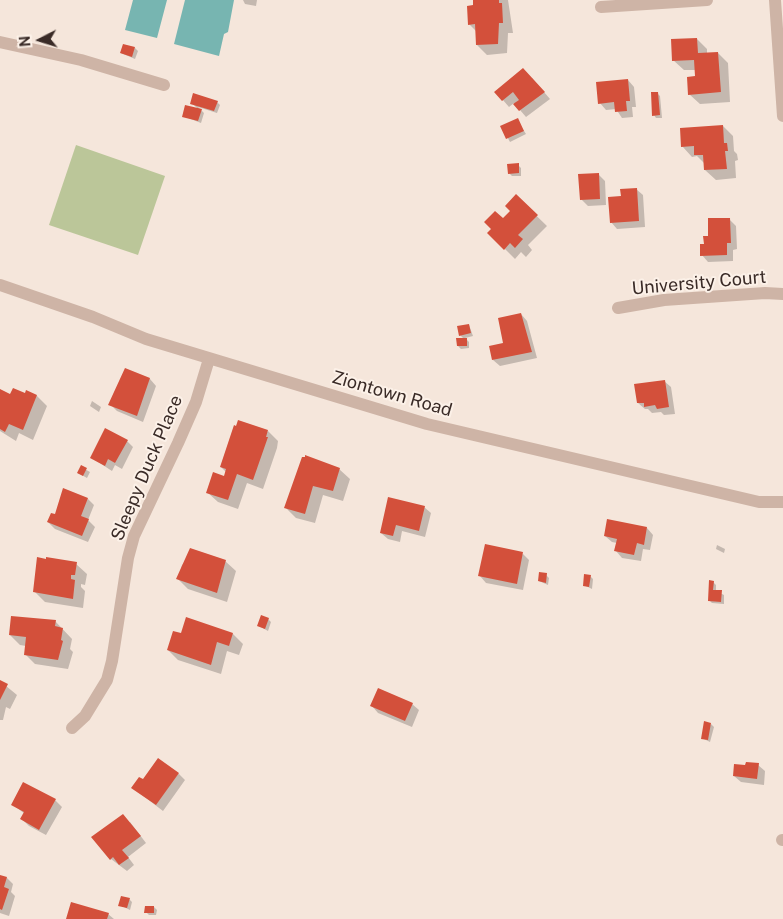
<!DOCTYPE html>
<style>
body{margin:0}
#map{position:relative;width:783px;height:919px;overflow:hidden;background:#f5e6db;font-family:"Public Sans",sans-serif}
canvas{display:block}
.north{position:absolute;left:15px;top:15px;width:50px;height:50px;-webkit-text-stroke:4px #fcf1e8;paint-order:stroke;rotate:265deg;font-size:14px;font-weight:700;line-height:20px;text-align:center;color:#3a2b27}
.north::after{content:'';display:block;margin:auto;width:18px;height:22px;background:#3a2b27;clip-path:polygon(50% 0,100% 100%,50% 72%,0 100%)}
</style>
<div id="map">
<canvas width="783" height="919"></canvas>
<div class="north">N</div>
</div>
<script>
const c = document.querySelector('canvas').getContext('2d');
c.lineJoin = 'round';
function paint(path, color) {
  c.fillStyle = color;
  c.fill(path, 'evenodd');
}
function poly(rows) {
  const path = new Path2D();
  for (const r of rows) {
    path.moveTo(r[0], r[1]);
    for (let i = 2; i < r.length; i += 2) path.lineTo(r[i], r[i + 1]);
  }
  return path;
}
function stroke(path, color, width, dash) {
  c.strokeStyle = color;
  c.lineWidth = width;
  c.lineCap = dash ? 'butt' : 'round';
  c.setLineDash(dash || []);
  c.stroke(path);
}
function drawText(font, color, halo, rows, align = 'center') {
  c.font = font + ' "Public Sans",sans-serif';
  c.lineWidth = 4;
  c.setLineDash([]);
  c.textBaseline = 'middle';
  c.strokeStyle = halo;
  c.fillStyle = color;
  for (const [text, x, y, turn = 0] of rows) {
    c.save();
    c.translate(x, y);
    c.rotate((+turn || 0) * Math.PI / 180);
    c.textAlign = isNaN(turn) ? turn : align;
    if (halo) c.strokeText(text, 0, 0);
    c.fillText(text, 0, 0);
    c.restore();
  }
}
const green = poly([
 [76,145,165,176,138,255,49,225]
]);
const water = poly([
 [133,0,167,0,157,38,125,30],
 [185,0,234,0,228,32,224,34,219,56,174,44]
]);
const shadow = poly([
 [243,0,257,0,256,6,245,4],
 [474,0,508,0,513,33,508,33,507,53,487,55,477,45,476,31,469,24],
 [697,39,707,49,707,54,718,53,728,63,730,102,700,104,689,94,697,78,696,70,684,70,673,60],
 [135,48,138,51,135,59,121,53],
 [532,78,550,99,526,117,514,103,509,107,496,92],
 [628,80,634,87,636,107,632,107,633,117,622,118,616,109,606,110,600,103],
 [657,93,660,96,662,118,656,118,654,115],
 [217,102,220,105,217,113,198,107,204,113,201,123,183,116,198,109,192,103],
 [517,120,526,134,510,142,502,127],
 [723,126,733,136,734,151,737,154,738,160,735,161,736,178,716,180,705,170,705,164,697,156,692,157,682,146],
 [518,165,521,168,521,176,512,176,509,173],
 [598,174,605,181,606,205,588,206,581,199],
 [636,189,643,195,645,227,617,229,611,222,622,197],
 [516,196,547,226,528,245,532,250,526,257,521,252,515,259,489,233,512,211],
 [729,219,736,226,737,249,733,250,733,261,708,262,702,255,705,245,710,237],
 [521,314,527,321,537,358,500,366,493,360],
 [469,325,473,336,465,338,469,342,469,348,461,349,458,346,464,339,460,335],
 [126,370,150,379,156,386,143,422,117,411,110,404],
 [664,381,671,387,675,414,664,415,661,412,652,413,648,409,645,409,638,403],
 [0,390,10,395,25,395,27,392,37,396,47,406,33,440,19,433,16,441,0,431],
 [92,401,101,407,99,412,90,406],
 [268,431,278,441,277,448,263,489,247,483,238,509,218,502,207,492,224,477,226,472,221,467],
 [127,441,133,447,122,469,115,465,112,471,92,458],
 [306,456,339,469,350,479,343,501,323,495,315,523,296,518,286,508],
 [81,467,90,472,87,478,78,473],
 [88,499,94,505,88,520,95,527,88,542,55,529,48,522],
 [424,507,431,513,425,537,402,531,400,542,388,539,381,533],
 [647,528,653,535,650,550,643,549,641,561,622,558,616,551,617,543,612,542,605,536],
 [717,545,725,549,724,553,716,549],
 [523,554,529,560,523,590,486,583,480,576],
 [188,559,225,561,236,571,227,602,188,589,178,579,182,565],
 [76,564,87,574,85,585,81,584,81,587,85,591,83,608,45,602,35,592],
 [546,575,549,578,548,585,539,581],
 [590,576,593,579,592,589,584,585],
 [713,582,716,585,716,591,724,595,724,604,712,603,709,600],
 [187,619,233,634,243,644,239,655,227,651,221,674,178,660,168,650,182,635],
 [268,619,271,622,268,631,259,626],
 [55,621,72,639,70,649,73,652,68,669,35,664,25,654,26,646,20,645,10,635],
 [0,681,17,695,10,709,6,707,3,720,0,720],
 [412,704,419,710,412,727,378,713,372,706],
 [711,724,714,727,710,742,702,738],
 [735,765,758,765,765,771,764,785,741,782,734,776],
 [179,774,185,780,163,811,133,788,143,781],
 [55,800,62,807,46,835,29,826,22,819,25,814,12,804],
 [130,822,146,843,128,857,134,865,127,871,111,859],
 [0,876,7,878,13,884,11,892,15,896,9,916,0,913],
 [129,899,132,902,130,910,120,905],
 [154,907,157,910,156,915,149,915,146,912],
 [108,914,114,919,68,919]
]);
const building = poly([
 [473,0,499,0,499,3,502,3,503,23,499,23,498,44,476,45,475,24,468,25,467,6,473,5],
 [697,38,698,53,718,52,721,92,688,95,687,77,695,76,694,60,672,61,671,39],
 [123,44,135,47,132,57,120,53],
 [523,68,545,92,519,111,513,104,519,100,513,92,502,101,494,92],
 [628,79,630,101,626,101,627,111,615,112,614,102,598,104,596,82],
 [651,92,658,92,660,115,652,116],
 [193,93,218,101,214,111,190,104],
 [185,105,202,109,198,121,182,117],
 [518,118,524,131,506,139,500,126],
 [723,125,724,143,727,143,728,151,725,151,727,169,704,170,703,155,694,155,694,146,681,147,680,128],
 [519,163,519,173,508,174,507,164],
 [599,173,600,199,580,200,578,174],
 [637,188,639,221,610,223,608,197,621,196,620,189],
 [516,194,538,215,518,235,523,239,515,248,510,243,504,250,487,233,491,229,484,222,495,211,503,218,510,211,505,206],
 [708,218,730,218,731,243,727,243,727,255,700,256,700,244,704,244,703,236,708,236],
 [521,313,532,352,492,360,489,346,503,343,498,318],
 [469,324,471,333,459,336,457,326],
 [456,338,467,338,467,346,457,346],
 [125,368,150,378,137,416,108,405],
 [665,380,669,407,657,409,655,405,644,407,644,403,637,403,634,384],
 [13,388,25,393,26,390,37,395,23,430,9,424,5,432,0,429,0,389,10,394],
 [238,420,268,430,266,437,268,437,253,480,237,474,228,500,206,493,213,472,224,476,226,469,220,467,234,425,236,426],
 [105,428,128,440,115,463,108,459,105,466,90,458],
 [305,455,340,468,333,491,313,486,305,514,284,508,302,457,305,457],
 [81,465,87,468,83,476,77,473],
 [63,488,88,498,81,516,89,519,82,536,47,522,51,513,55,514],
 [388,497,425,506,419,531,396,525,393,536,380,533],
 [607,519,647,527,644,545,637,543,634,555,614,551,617,539,604,536],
 [485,544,523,552,517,584,478,576],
 [190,548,226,560,217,593,176,579],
 [37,557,46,559,46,557,77,562,75,575,71,575,71,579,75,580,73,599,33,592],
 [539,572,547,573,546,583,538,581],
 [584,574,591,575,589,587,583,586],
 [709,580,714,581,713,590,722,590,721,602,708,601],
 [261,615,269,618,265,629,257,626],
 [11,616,56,620,55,626,63,628,61,640,63,641,58,660,24,655,26,637,9,635],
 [186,617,233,633,229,646,217,642,211,665,167,650,173,631,181,633],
 [0,680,8,684,0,700],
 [378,688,413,703,405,721,370,706],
 [704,721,711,723,708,740,701,739],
 [158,758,179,773,156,805,131,788,139,777,143,779],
 [746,762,759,763,757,779,733,776,734,764,745,765],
 [23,782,56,799,39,830,20,819,24,812,11,805],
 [123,814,141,836,122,850,129,858,119,865,113,857,110,860,91,837],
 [0,875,7,877,4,887,9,889,2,910,0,909],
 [121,896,130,898,127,908,118,906],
 [71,902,109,913,107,919,66,919],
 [145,906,154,906,154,913,144,913]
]);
const minor = poly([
 [775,0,783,116],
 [601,7,707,0],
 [0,42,81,60,164,85],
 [0,285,93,317,146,339,427,424,759,502,783,502],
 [618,308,664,300,765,293,783,294],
 [72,728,85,716,107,680,112,661,128,558,134,536,178,443,196,402,209,359],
 [782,840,783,840]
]);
const streetNames = [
 ["University Court",699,283,-5],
 ["Ziontown Road",392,394,16],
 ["Sleepy Duck Place",147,468,-67]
];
paint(green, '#bbc699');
paint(water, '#77b5b1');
paint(shadow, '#0003');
paint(building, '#d3503b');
stroke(minor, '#ceb4a6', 12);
drawText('18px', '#3a2b27', '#fcf1e8', streetNames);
</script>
